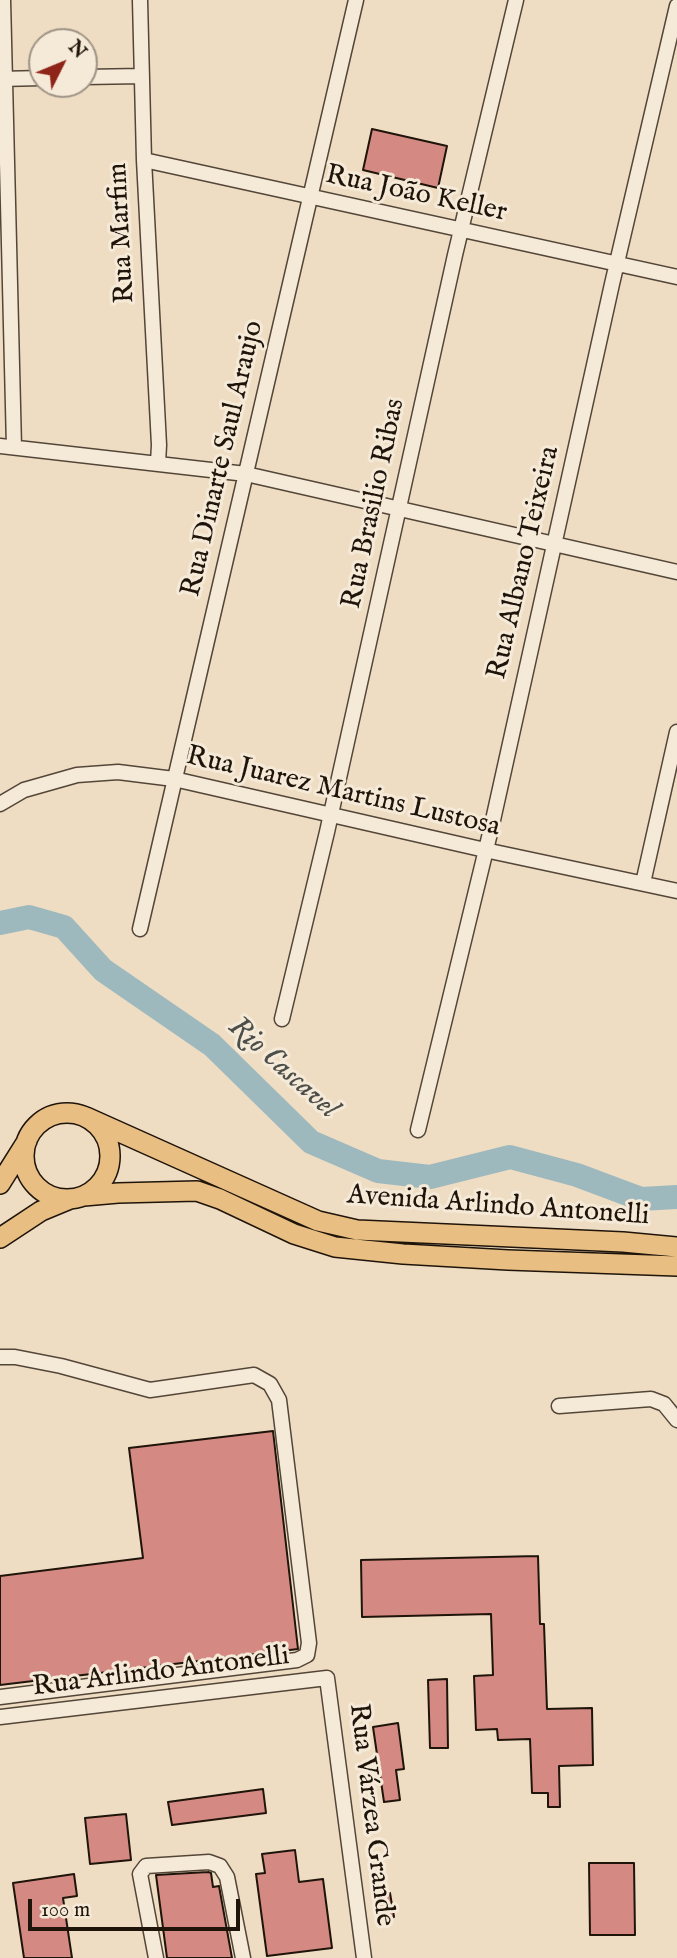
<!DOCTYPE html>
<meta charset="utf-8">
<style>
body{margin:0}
#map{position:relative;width:677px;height:1958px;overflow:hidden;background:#efddc3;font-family:"IM FELL English",serif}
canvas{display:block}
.north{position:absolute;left:28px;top:28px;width:70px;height:70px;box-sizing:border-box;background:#f5e9d8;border:2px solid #9f9486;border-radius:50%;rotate:47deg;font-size:19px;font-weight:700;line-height:28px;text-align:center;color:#1f140a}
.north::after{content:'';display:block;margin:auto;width:24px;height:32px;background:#8f2418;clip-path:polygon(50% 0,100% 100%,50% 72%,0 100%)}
.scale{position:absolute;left:28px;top:1899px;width:212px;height:32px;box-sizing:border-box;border:4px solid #1f140a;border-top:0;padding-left:9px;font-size:21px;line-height:24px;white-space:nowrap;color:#1f140a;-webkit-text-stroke:5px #f5e9d8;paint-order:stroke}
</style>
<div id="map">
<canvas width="677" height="1958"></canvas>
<div class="north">N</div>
<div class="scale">100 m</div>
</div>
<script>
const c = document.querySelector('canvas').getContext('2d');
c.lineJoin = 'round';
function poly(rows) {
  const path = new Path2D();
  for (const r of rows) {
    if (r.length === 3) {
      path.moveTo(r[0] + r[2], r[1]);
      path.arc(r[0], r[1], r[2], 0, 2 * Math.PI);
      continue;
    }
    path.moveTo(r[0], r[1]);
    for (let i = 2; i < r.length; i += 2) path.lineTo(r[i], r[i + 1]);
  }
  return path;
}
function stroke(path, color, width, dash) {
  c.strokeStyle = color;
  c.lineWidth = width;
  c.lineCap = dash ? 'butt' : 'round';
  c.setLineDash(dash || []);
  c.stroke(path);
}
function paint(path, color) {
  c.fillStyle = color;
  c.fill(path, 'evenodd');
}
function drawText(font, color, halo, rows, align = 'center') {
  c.font = font + ' "IM FELL English",serif';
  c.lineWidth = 6;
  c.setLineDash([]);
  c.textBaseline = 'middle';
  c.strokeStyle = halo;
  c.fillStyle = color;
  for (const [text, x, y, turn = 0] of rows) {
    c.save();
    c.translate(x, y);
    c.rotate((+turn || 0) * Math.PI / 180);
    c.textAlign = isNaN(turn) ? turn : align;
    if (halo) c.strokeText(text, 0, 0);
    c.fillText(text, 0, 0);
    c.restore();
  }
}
const river = poly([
 [0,923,29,917,64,927,103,970,212,1045,311,1142,378,1171,430,1177,510,1157,577,1175,641,1199,677,1197]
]);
const building = poly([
 [372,129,447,146,438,188,363,170,372,129],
 [273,1431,298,1649,0,1685,0,1576,143,1558,129,1448,273,1431],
 [538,1556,540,1624,544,1624,547,1709,592,1708,593,1765,559,1766,560,1807,548,1807,548,1793,532,1793,530,1739,498,1740,497,1729,476,1730,474,1676,493,1675,491,1614,362,1617,361,1560,538,1556],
 [447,1679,448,1748,430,1748,428,1680,447,1679],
 [398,1723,404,1769,396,1770,400,1800,384,1802,373,1727,398,1723],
 [263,1789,266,1813,172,1825,168,1802,263,1789],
 [126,1814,131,1860,90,1864,85,1818,126,1814],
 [295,1850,299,1882,323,1879,332,1948,267,1956,256,1874,265,1873,262,1854,295,1850],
 [589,1863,634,1863,635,1935,590,1935,589,1863],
 [208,1872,211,1873,213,1887,219,1886,232,1958,167,1958,156,1875,208,1872],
 [74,1874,77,1896,63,1898,72,1958,24,1958,13,1883,74,1874],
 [390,1893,394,1917,378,1920,374,1896,390,1893]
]);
const minor = poly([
 [3,0,14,447],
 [140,0,144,160,159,445,158,463],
 [84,77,142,76],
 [0,79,42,78],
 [144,160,677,277],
 [0,446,246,474,677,572],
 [0,804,24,790,77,775,118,772,174,779,485,850,677,891],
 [643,883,677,732],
 [140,929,356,0],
 [282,1019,327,832,455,255,516,0],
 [418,1130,491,829,612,284,677,6],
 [0,1357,15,1357,61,1366,150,1390,254,1375,270,1384,279,1400,309,1643,307,1655,297,1660,0,1697],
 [559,1406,651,1399,664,1404,677,1420],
 [0,1717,327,1678,364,1958],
 [156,1958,140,1874,146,1866,209,1862,220,1866,227,1877,243,1958]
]);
const major = poly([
 [67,1156,43],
 [86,1117,318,1221,357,1230,623,1242,677,1247],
 [0,1184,27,1141],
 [84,1196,118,1193,197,1191,220,1199,294,1234,335,1247,403,1254,508,1260,677,1266],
 [0,1238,41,1211,70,1199]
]);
const streetNames = [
 ["Rua João Keller",416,195,12],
 ["Rua Marfim",123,233,-93],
 ["Rua Dinarte Saul Araujo",224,459,-77],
 ["Rua Brasilio Ribas",375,504,-78],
 ["Rua Albano Teixeira",525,563,-77],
 ["Rua Juarez Martins Lustosa",343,793,13],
 ["Avenida Arlindo Antonelli",498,1207,4],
 ["Rua Arlindo Antonelli",161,1673,-7],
 ["Rua Várzea Grande",370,1815,83]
];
const waterNames = [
 ["Rio Cascavel",282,1069,42]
];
stroke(river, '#9eb9be', 24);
paint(building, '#d48a82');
stroke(building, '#1f140a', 2);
stroke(minor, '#534638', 17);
stroke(major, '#1f140a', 22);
stroke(minor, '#f5e9d8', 14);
stroke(major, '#e8be82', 19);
drawText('28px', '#1f140a', '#f5e9d8', streetNames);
drawText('italic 30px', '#4b4e49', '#f5e9d8', waterNames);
</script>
